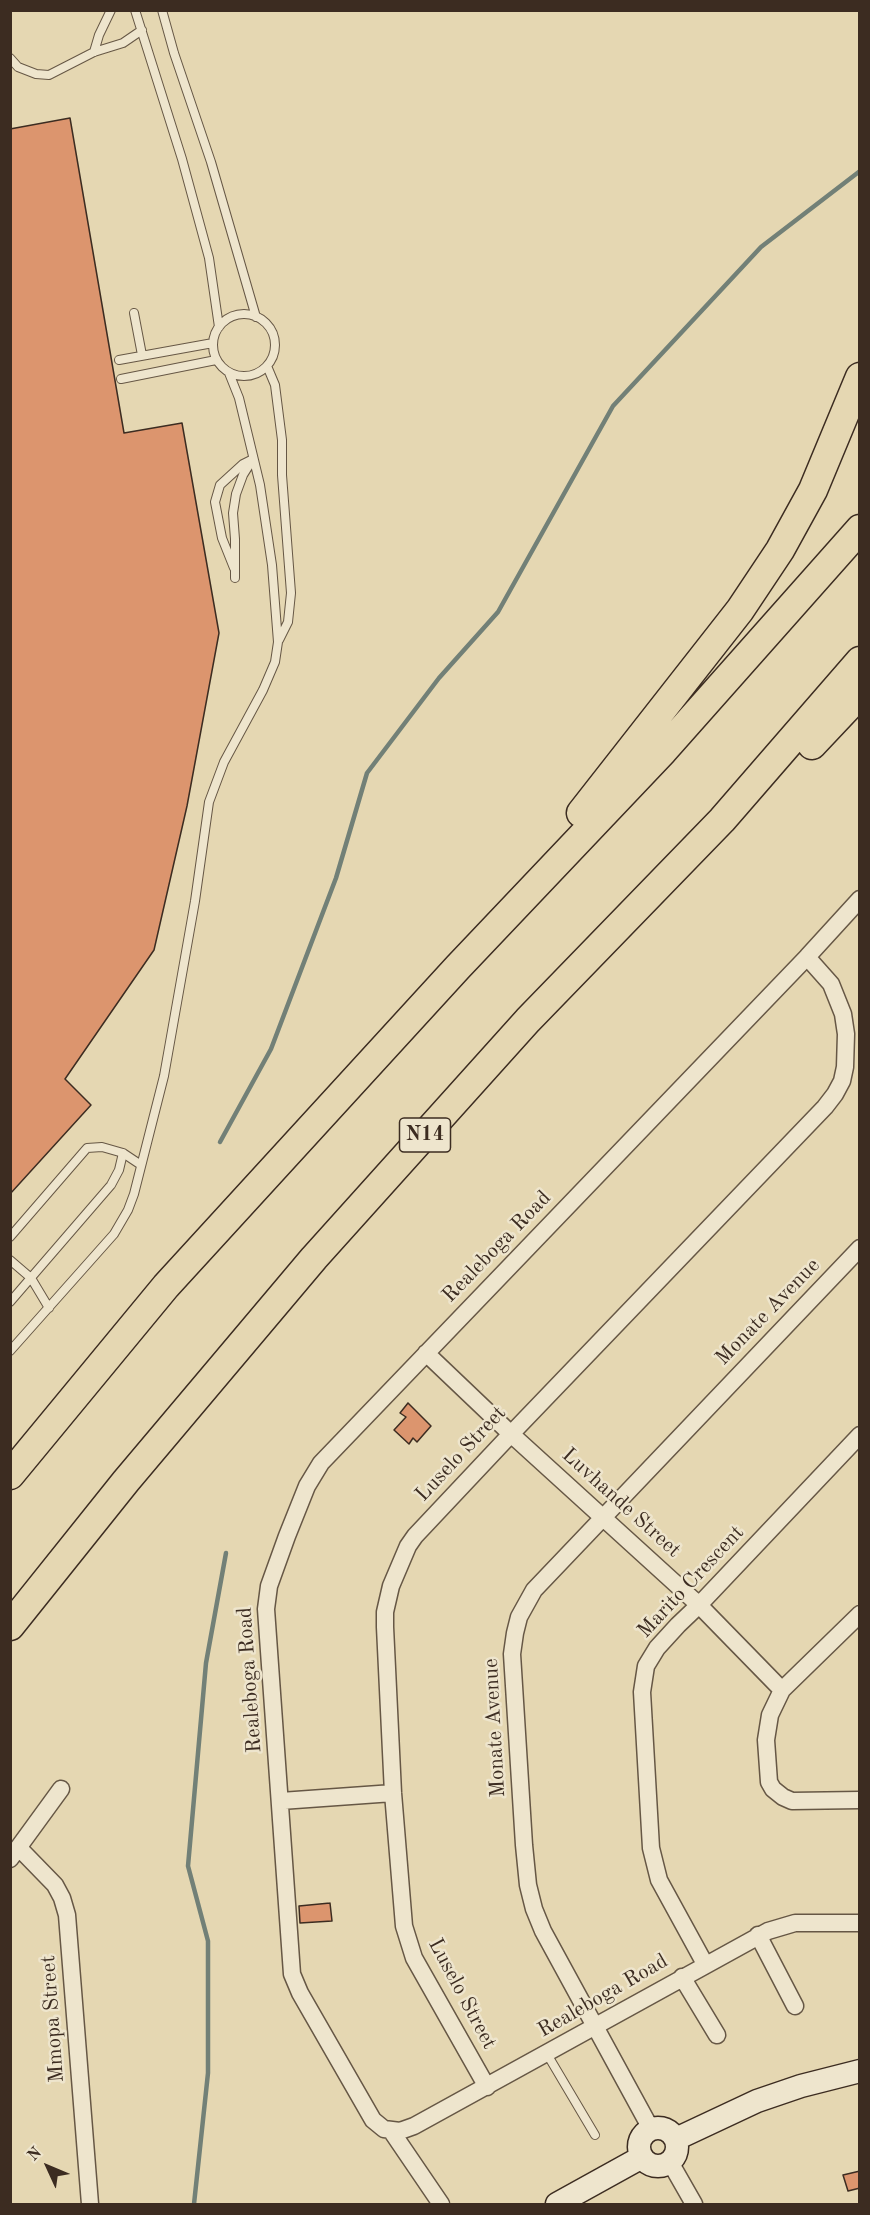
<!DOCTYPE html>
<style>
body{margin:0}
#map{position:relative;width:870px;height:2215px;overflow:hidden;background:#e5d7b2;font-family:"Old Standard TT",serif}
canvas{display:block}
.frame{position:absolute;inset:0;border:12px solid #3c2c21;pointer-events:none}
.north{position:absolute;left:18px;top:2137px;width:60px;height:60px;-webkit-text-stroke:4px #eee5cd;paint-order:stroke;rotate:314deg;font-size:16px;font-weight:700;line-height:24px;text-align:center;color:#3c2c21}
.north::after{content:'';display:block;margin:auto;width:21px;height:27px;background:#3c2c21;clip-path:polygon(50% 0,100% 100%,50% 72%,0 100%)}
</style>
<div id="map">
<canvas width="870" height="2215"></canvas>
<div class="frame"></div>
<div class="north">N</div>
</div>
<script>
const c = document.querySelector('canvas').getContext('2d');
c.lineJoin = 'round';
function poly(rows) {
  const path = new Path2D();
  for (const r of rows) {
    if (r.length === 3) {
      path.moveTo(r[0] + r[2], r[1]);
      path.arc(r[0], r[1], r[2], 0, 2 * Math.PI);
      continue;
    }
    path.moveTo(r[0], r[1]);
    for (let i = 2; i < r.length; i += 2) path.lineTo(r[i], r[i + 1]);
  }
  return path;
}
function stroke(path, color, width, dash) {
  c.strokeStyle = color;
  c.lineWidth = width;
  c.lineCap = dash ? 'butt' : 'round';
  c.setLineDash(dash || []);
  c.stroke(path);
}
function paint(path, color) {
  c.fillStyle = color;
  c.fill(path, 'evenodd');
}
function drawText(font, color, halo, rows, align = 'center') {
  c.font = font + ' "Old Standard TT",serif';
  c.lineWidth = 5;
  c.setLineDash([]);
  c.textBaseline = 'middle';
  c.strokeStyle = halo;
  c.fillStyle = color;
  for (const [text, x, y, turn = 0] of rows) {
    c.save();
    c.translate(x, y);
    c.rotate((+turn || 0) * Math.PI / 180);
    c.textAlign = isNaN(turn) ? turn : align;
    if (halo) c.strokeText(text, 0, 0);
    c.fillText(text, 0, 0);
    c.restore();
  }
}
const stream = poly([
 [220,1142,271,1049,336,878,367,773,439,678,498,612,613,406,761,247,860,171],
 [194,2204,208,2073,208,1941,188,1866,206,1663,226,1553]
]);
const building = poly([
 [70,118,124,433,182,423,219,633,187,806,154,950,65,1079,91,1105,10,1194,10,129,70,118],
 [408,1403,431,1426,417,1442,413,1438,409,1444,394,1430,406,1417,400,1413,408,1403],
 [330,1903,332,1921,300,1923,299,1906,330,1903],
 [860,2171,860,2188,848,2191,843,2175,860,2171]
]);
const lane = poly([
 [135,10,182,159,209,258,219,327],
 [162,10,174,53,211,162,256,317],
 [94,52,99,35,111,10],
 [10,58,18,67,36,74,49,75,94,52,123,43,142,30],
 [134,313,142,355],
 [244,345,31],
 [119,360,213,343],
 [267,366,275,385,282,440,282,475,291,593,288,622,279,640],
 [121,379,216,360],
 [234,568,222,538,215,502,220,485,243,464,253,459,243,475,236,494,233,513,235,539,235,578],
 [10,1237,87,1148,102,1147,123,1153,141,1165],
 [10,1260,31,1278,49,1308],
 [10,1302,111,1185,119,1170,123,1153],
 [10,1351,114,1234,128,1210,134,1194,164,1076,195,901,209,802,224,762,263,690,275,662,278,642,272,565,260,485,239,398,229,373],
 [547,2054,595,2135]
]);
const street = poly([
 [860,899,807,957,321,1463,307,1486,287,1536,269,1586,266,1609,292,1974,300,1993,373,2120,384,2129,400,2131,414,2126,768,1931,795,1923,860,1923],
 [426,1353,511,1434,699,1605,782,1690],
 [860,1614,782,1690,770,1715,766,1740,769,1782,773,1789,783,1797,792,1801,860,1800],
 [281,1801,393,1793],
 [19,1848,55,1885,62,1898,67,1915,90,2204],
 [10,1859,61,1789],
 [758,1935,795,2006],
 [705,1964,659,1880,651,1848,642,1692,646,1666,657,1648,678,1625,699,1605,860,1435],
 [682,1977,717,2035],
 [487,2087,414,1958,404,1926,393,1793,385,1627,385,1612,391,1586,408,1546,415,1536,511,1434,825,1107,835,1094,842,1081,845,1067,846,1034,843,1014,831,984,807,957],
 [651,2129,543,1931,534,1909,528,1885,524,1845,512,1654,515,1633,519,1617,534,1590,860,1248],
 [392,2132,441,2204],
 [670,2162,694,2204]
]);
const secondary = poly([
 [658,2147,19],
 [676,2139,757,2101,801,2086,860,2071],
 [557,2204,642,2157]
]);
const highway = poly([
 [812,745,860,694],
 [581,813,740,610,780,550,813,490,860,377],
 [10,1475,166,1286,458,967,663,751,860,529],
 [10,1626,126,1481,314,1258,528,1020,722,820,860,661]
]);
const shields = [
 [425,1135,51]
];
const shieldNames = [
 ["N14",425,1135]
];
const streetNames = [
 ["Realeboga Road",497,1247,-46],
 ["Monate Avenue",768,1312,-46],
 ["Luselo Street",461,1454,-47],
 ["Luvhande Street",621,1503,42],
 ["Marito Crescent",691,1582,-47],
 ["Realeboga Road",250,1680,-94],
 ["Monate Avenue",495,1728,-93],
 ["Luselo Street",462,1994,62],
 ["Realeboga Road",603,1996,-30],
 ["Mmopa Street",53,2019,-94]
];
stroke(stream, '#728077', 4.5);
paint(building, '#dc956e');
stroke(building, '#3c2c21', 1.5);
stroke(lane, '#665745', 10);
stroke(street, '#665745', 19);
stroke(secondary, '#3c2c21', 25);
stroke(highway, '#3c2c21', 31);
stroke(lane, '#eee5cd', 8);
stroke(street, '#eee5cd', 16);
stroke(secondary, '#eee5cd', 22);
stroke(highway, '#e5d7b2', 28);
for (const [x, y, w] of shields) {
  const box = new Path2D();
  box.roundRect(x - w / 2, y - 17, w, 34, 4.5);
  c.fillStyle = '#eee5cd';
  c.fill(box);
  stroke(box, '#3c2c21', 1.5);
}
drawText('bold 20px', '#3c2c21', null, shieldNames);
drawText('21px', '#3c2c21', '#eee5cd', streetNames);
</script>
